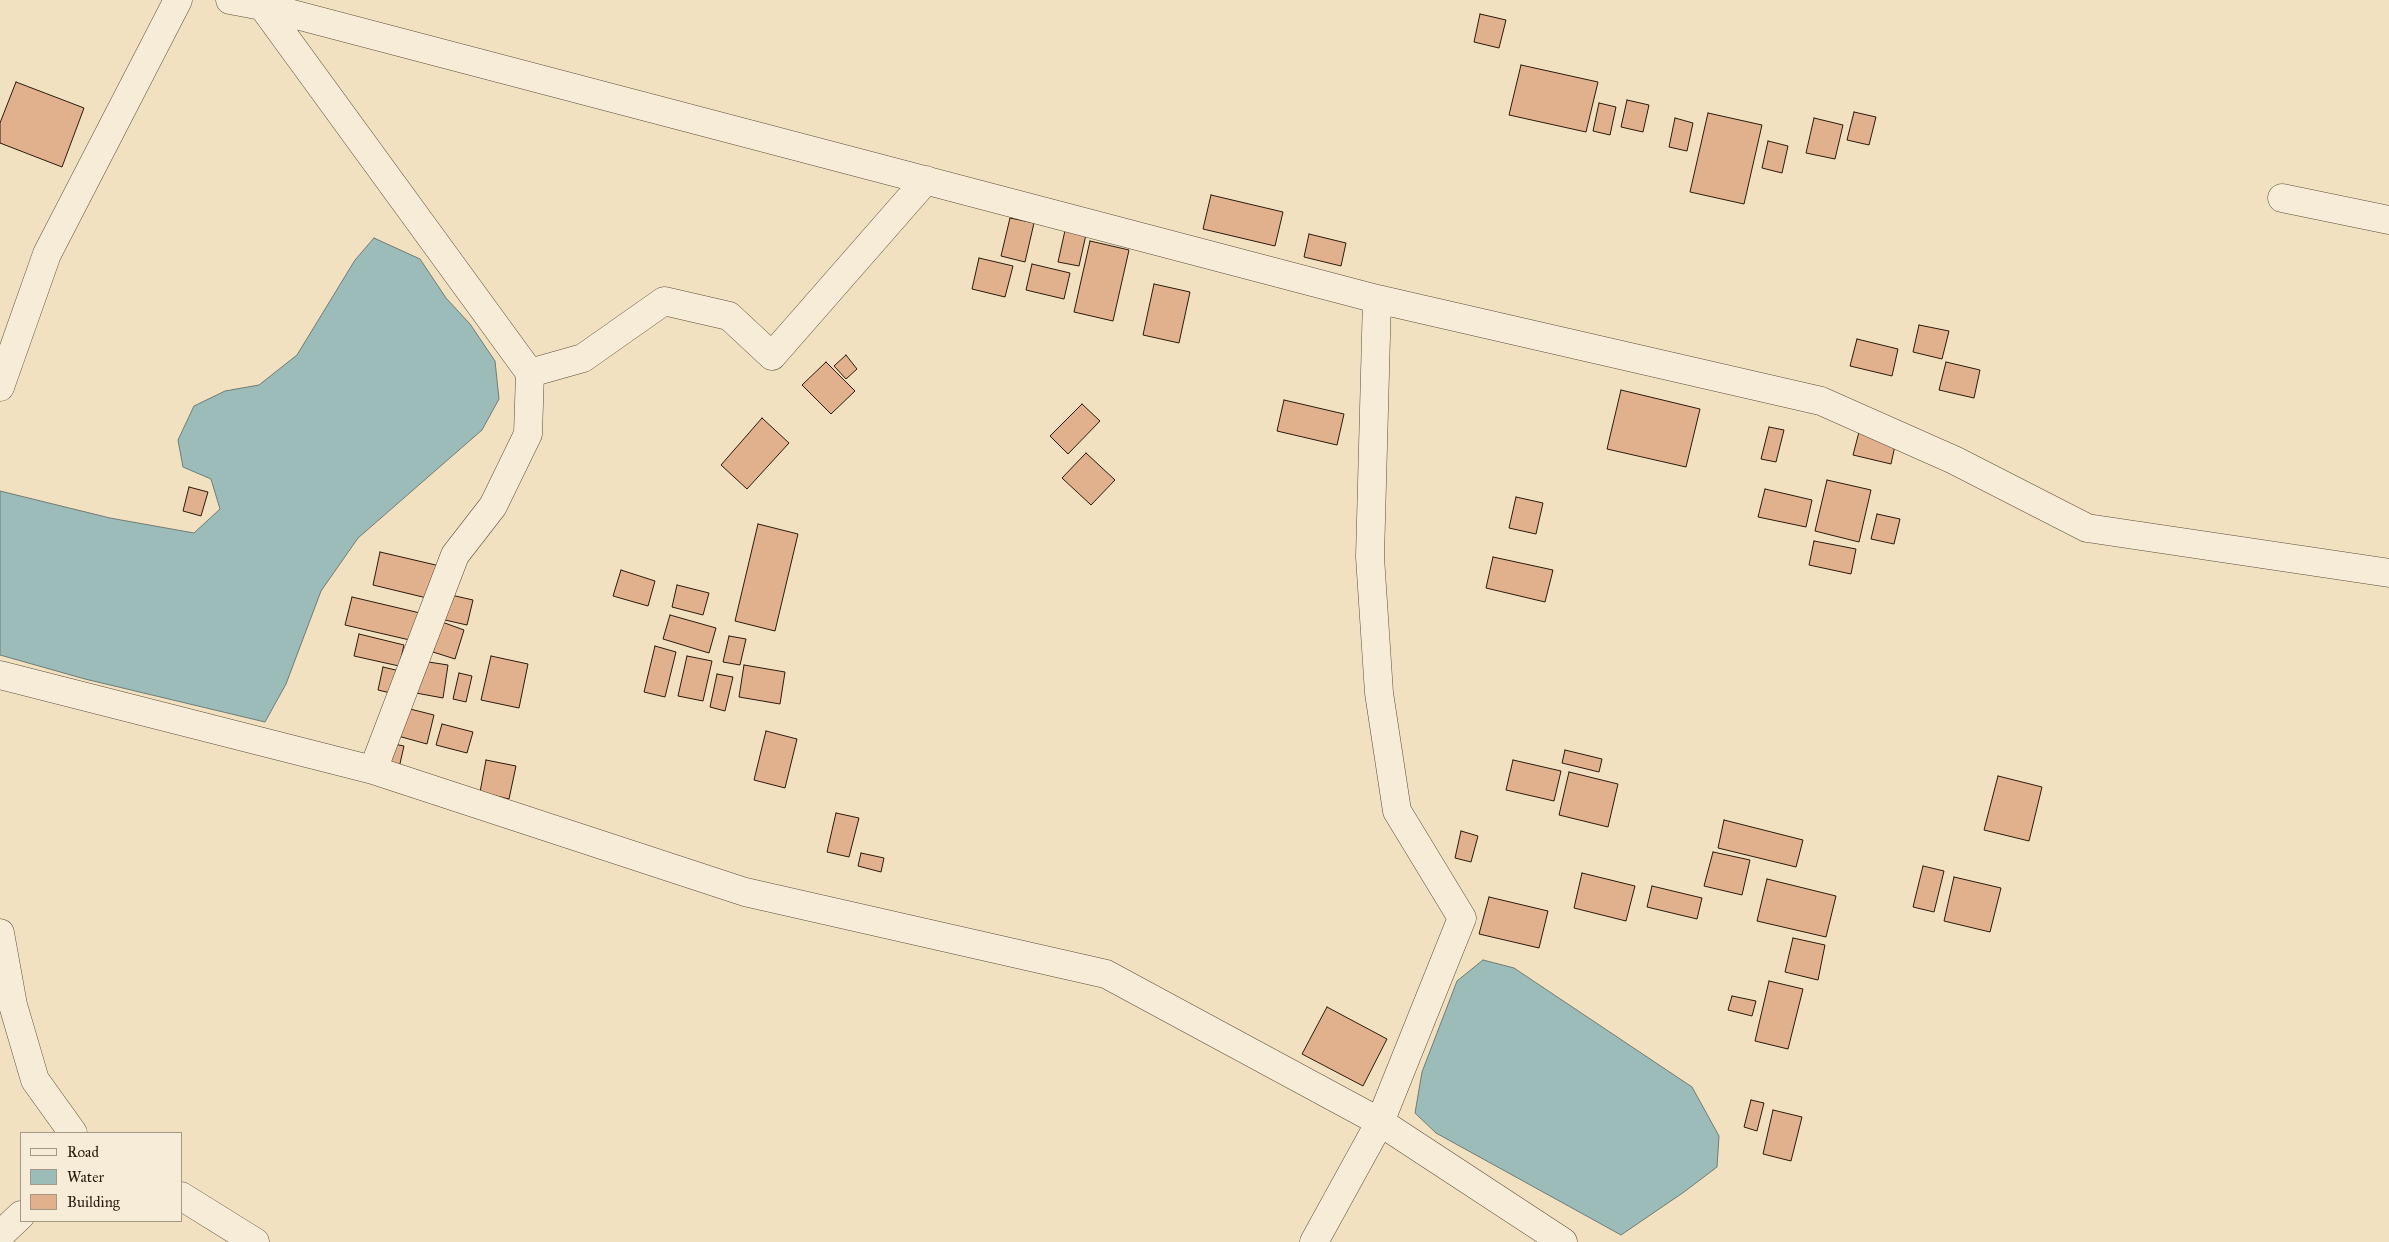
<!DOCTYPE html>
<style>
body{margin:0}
#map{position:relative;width:2389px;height:1242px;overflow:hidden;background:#f2e1c1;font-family:"IM FELL Great Primer",serif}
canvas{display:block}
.legend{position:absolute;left:20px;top:1132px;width:162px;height:90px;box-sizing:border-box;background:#f7ecd7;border:1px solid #a59886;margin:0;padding:6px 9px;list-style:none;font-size:15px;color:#291a0c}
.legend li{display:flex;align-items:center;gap:10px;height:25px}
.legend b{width:25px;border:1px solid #a59886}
</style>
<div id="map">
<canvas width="2389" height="1242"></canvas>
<ul class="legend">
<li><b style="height:6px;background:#f7ecd7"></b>Road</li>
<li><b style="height:14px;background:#9cbcb9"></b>Water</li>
<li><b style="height:14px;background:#e1b18e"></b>Building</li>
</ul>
</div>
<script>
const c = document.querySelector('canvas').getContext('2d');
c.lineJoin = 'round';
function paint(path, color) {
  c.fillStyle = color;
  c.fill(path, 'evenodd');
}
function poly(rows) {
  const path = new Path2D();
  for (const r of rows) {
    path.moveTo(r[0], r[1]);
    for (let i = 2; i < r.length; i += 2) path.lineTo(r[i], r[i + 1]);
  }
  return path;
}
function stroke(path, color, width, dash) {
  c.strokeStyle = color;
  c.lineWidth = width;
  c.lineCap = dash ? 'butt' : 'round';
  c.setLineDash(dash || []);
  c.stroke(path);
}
const water = poly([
 [374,238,420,259,446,298,470,324,495,361,499,399,482,430,358,538,321,591,286,684,265,722,85,679,0,655,0,491,110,518,194,533,220,509,211,479,183,467,178,440,194,406,225,391,259,385,297,355,355,260,374,238],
 [1483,960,1514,968,1692,1087,1719,1136,1717,1167,1684,1192,1621,1235,1436,1133,1415,1113,1422,1072,1457,981,1483,960]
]);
const building = poly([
 [1480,14,1506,20,1499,48,1474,42,1480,14],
 [1521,65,1598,82,1586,132,1509,115,1521,65],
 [16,82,84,108,62,167,0,143,0,123,16,82],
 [1627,100,1649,105,1643,132,1621,127,1627,100],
 [1599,103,1616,107,1610,135,1593,131,1599,103],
 [1854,112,1876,117,1869,145,1847,140,1854,112],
 [1708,113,1762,125,1744,204,1690,192,1708,113],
 [1675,118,1693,123,1687,151,1669,147,1675,118],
 [1814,118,1843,125,1835,159,1806,153,1814,118],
 [1768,141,1788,146,1782,173,1762,168,1768,141],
 [1211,195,1283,212,1275,246,1203,229,1211,195],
 [1010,218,1034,223,1025,262,1001,256,1010,218],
 [1066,226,1087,230,1079,266,1058,262,1066,226],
 [1309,234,1346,243,1341,266,1304,257,1309,234],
 [1090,241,1129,250,1113,321,1074,312,1090,241],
 [979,258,1013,266,1005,297,972,289,979,258],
 [1032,264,1070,273,1064,299,1026,290,1032,264],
 [1154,284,1190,292,1179,343,1143,335,1154,284],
 [1919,325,1949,331,1942,359,1913,352,1919,325],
 [1857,339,1898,349,1892,376,1850,366,1857,339],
 [846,355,857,369,846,379,834,366,846,355],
 [826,362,855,391,831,414,802,385,826,362],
 [1946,362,1980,370,1974,398,1939,390,1946,362],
 [1621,390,1700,409,1686,467,1607,449,1621,390],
 [1284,400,1344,414,1337,445,1277,431,1284,400],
 [1082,404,1100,421,1068,454,1050,436,1082,404],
 [762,418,789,443,747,489,721,465,762,418],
 [1769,427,1784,430,1776,462,1761,459,1769,427],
 [1859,432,1896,441,1891,464,1853,455,1859,432],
 [1086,453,1115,480,1091,505,1062,478,1086,453],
 [1827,480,1871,490,1859,542,1815,531,1827,480],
 [189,487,208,492,201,516,183,511,189,487],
 [1765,489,1812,500,1806,527,1758,517,1765,489],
 [1516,497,1543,503,1536,534,1509,528,1516,497],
 [1877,514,1900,519,1894,544,1871,539,1877,514],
 [758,524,798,534,775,631,735,621,758,524],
 [1814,541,1856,549,1851,574,1809,565,1814,541],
 [380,552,440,566,431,599,373,585,380,552],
 [1493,557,1553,570,1545,602,1486,588,1493,557],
 [621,570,655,581,648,606,613,596,621,570],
 [677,585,709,593,703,615,672,607,677,585],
 [451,595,473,600,467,625,445,620,451,595],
 [352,597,420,613,414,641,345,625,352,597],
 [670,615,716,628,709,653,663,639,670,615],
 [442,622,464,630,455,659,433,652,442,622],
 [359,634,404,645,399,666,354,656,359,634],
 [729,636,746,639,740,665,723,662,729,636],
 [655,646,676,652,665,697,644,692,655,646],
 [491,656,528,664,519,708,481,700,491,656],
 [687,656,712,661,703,701,678,696,687,656],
 [422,661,448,665,443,698,416,693,422,661],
 [744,665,785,672,780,704,739,697,744,665],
 [383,667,404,672,399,695,378,690,383,667],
 [459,673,472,676,466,702,453,699,459,673],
 [717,674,733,677,725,711,710,707,717,674],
 [406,708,434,715,427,744,398,736,406,708],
 [442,724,473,732,467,753,436,745,442,724],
 [766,731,797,739,785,788,754,780,766,731],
 [394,744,404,746,399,768,389,766,394,744],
 [1565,750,1602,759,1599,772,1562,763,1565,750],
 [486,760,516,766,509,799,480,792,486,760],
 [1513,760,1561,771,1554,801,1506,790,1513,760],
 [1569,772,1618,784,1608,827,1559,815,1569,772],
 [1998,776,2042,787,2029,841,1984,830,1998,776],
 [836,813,859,818,849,857,827,852,836,813],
 [1724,820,1803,840,1796,867,1718,848,1724,820],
 [1461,831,1478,836,1471,862,1455,858,1461,831],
 [1713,852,1750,860,1742,895,1704,886,1713,852],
 [861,853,884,858,881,872,858,866,861,853],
 [1923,866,1944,871,1934,912,1913,907,1923,866],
 [1582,873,1635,886,1626,921,1574,908,1582,873],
 [1954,877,2001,888,1990,932,1944,921,1954,877],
 [1767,879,1836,896,1826,937,1757,921,1767,879],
 [1652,886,1702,898,1697,919,1647,907,1652,886],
 [1489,897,1548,911,1539,948,1479,934,1489,897],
 [1793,938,1825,945,1818,980,1785,972,1793,938],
 [1769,981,1803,989,1788,1049,1755,1041,1769,981],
 [1732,996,1756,1001,1752,1016,1728,1010,1732,996],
 [1327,1007,1387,1039,1363,1086,1302,1054,1327,1007],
 [1751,1100,1764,1103,1757,1131,1744,1127,1751,1100],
 [1773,1110,1802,1117,1791,1161,1763,1154,1773,1110]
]);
const street = poly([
 [230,0,262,6,1377,299,1821,401,1954,460,2087,528,2389,573],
 [258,0,530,373,583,358,664,301,729,316,772,356,926,180],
 [2282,198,2389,220],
 [0,387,47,254,178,0],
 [0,675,373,770,745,892,1106,974,1380,1122,1563,1242],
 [373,770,455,555,493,506,528,434,530,373],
 [0,933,13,1005,35,1080,73,1133],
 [181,1196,255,1242],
 [0,1235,21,1215],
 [1314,1242,1380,1122,1462,918,1397,811,1379,693,1370,557,1377,299]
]);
paint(water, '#9cbcb9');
stroke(water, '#6e7b74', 1);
paint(building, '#e1b18e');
stroke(building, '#291a0c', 1);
stroke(street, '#5b4c39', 29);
stroke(street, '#f7ecd7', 28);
</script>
